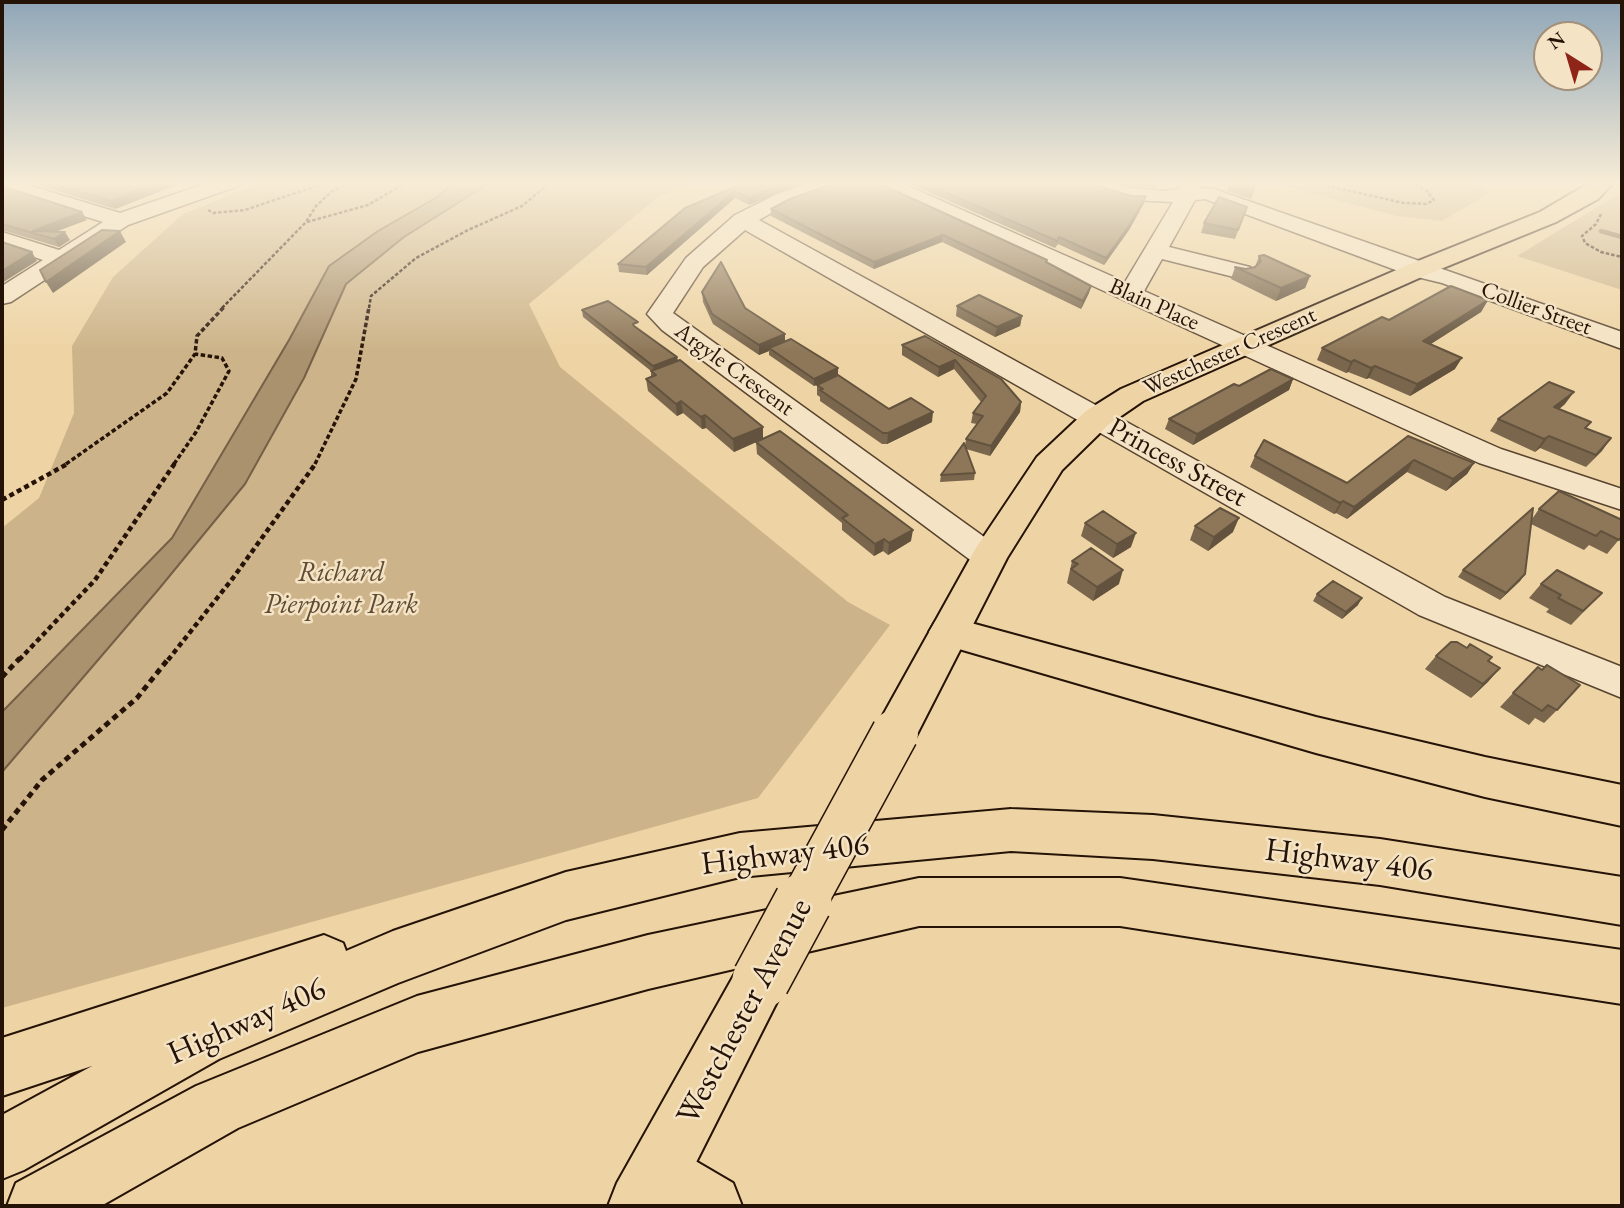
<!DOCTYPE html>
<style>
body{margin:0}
#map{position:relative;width:1624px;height:1208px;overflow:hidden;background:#eed4a4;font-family:"EB Garamond",serif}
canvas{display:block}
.frame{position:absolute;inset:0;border:4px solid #261308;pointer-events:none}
.north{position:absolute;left:1533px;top:21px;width:70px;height:70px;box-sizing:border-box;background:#f4e3c4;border:2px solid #a29079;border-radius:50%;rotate:323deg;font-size:19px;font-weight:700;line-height:28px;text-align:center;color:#261308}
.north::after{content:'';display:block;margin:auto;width:24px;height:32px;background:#8f2418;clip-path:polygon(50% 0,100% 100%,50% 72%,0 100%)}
</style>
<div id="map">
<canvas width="1624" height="1208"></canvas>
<div class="frame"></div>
<div class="north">N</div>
</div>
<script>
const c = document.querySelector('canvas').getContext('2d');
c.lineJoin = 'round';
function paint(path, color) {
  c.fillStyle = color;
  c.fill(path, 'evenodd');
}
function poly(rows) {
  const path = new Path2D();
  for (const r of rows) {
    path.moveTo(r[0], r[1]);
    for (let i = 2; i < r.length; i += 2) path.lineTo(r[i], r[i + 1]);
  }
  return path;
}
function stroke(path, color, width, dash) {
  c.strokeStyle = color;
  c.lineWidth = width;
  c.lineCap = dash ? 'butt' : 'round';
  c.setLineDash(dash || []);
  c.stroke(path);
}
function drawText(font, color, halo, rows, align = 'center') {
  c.font = font + ' "EB Garamond",serif';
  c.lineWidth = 5;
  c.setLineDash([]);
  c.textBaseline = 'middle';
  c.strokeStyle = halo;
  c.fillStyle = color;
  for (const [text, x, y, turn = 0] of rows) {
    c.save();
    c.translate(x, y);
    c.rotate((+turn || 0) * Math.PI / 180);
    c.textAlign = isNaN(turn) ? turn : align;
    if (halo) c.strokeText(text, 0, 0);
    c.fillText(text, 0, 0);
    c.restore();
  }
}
const green = poly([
 [263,182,697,182,658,197,529,304,560,367,848,602,890,625,758,798,2,1008,2,528,39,498,74,413,72,346,113,277,183,214],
 [1268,182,1477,182,1488,194,1442,221,1397,216],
 [1622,192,1622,290,1517,256]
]);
const water = poly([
 [453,182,491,182,404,237,346,284,304,378,245,484,158,590,2,772,2,712,172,538,289,340,329,266,378,231,439,196,453,182]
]);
const stream = poly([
 [1601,231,1622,237]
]);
const pathFar3 = poly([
 [1310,182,1404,203,1426,204,1434,200,1427,191,1410,182],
 [208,210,213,213,245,210,328,182],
 [1601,214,1596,224,1582,236,1585,243,1601,252,1622,257],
 [307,222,368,205,407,182],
 [222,308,306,222,316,206,331,192,351,182],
 [369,308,371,296,416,258,468,230,522,206,551,182]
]);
const pathFar2 = poly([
 [66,464,167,393,195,354,197,336,224,307],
 [174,464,196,432,229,371,222,358,195,354],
 [315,464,356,379,369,307]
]);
const pathFar1 = poly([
 [2,500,69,463],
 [19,660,95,580,175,463],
 [168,660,233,578,316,463]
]);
const path = poly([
 [2,677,20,658],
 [2,830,42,780,137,698,169,658]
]);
const minor = poly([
 [2,182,18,182,120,213,210,182,241,182,238,186,128,225,11,302,2,304,2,286,43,260,2,246,2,232,59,250,103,222,2,190,2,182],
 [811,182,842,182,839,186,789,203,759,220,1445,597,1622,667,1622,698,1419,615,745,230,703,267,673,313,1001,549,1006,557,1001,565,989,569,977,565,662,330,647,314,686,258,735,215,775,195,811,182],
 [872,182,899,182,1125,282,1173,202,1130,200,1082,186,1079,182,1112,182,1131,188,1162,191,1179,189,1181,182,1201,182,1200,188,1214,189,1622,332,1622,349,1442,283,1409,275,1205,199,1195,200,1169,247,1250,267,1254,272,1250,277,1242,279,1162,259,1144,291,1501,449,1622,489,1622,510,1479,463,875,186,872,182]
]);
const major = poly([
 [1591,182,1614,182,1598,199,1556,222,1426,275,1143,401,1108,425,1062,470,1007,558,911,746,895,751,879,746,873,733,976,548,1037,457,1086,411,1121,389,1408,265,1540,212,1591,182],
 [761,953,780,961,788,980,674,1206,608,1206,617,1183,742,961,761,953]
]);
const highway = poly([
 [949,617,1316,717,1485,757,1622,785,1622,826,1485,797,1316,753,935,642,929,632,935,622,949,617],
 [1011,809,1153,815,1380,839,1622,877,1622,925,1380,885,1153,859,1011,851,740,877,566,920,398,983,219,1059,24,1170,2,1179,2,1115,92,1066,2,1096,2,1038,324,935,343,943,346,951,393,931,566,872,740,833,1011,809],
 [919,878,1120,878,1622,950,1622,1004,1120,926,919,926,648,989,418,1052,238,1128,101,1206,7,1206,16,1183,196,1086,417,996,648,935,919,878],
 [658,1143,680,1152,733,1183,742,1206,652,1206,636,1196,627,1174,636,1152,658,1143]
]);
const majorBridgeFar1 = poly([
 [802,904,895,733]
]);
const majorBridge = poly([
 [761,980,803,902]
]);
const wall = poly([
 [28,182,184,182,115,209],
 [733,182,804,182,749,205,735,198,647,275,619,272,618,264,734,187],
 [838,182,1047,262,1089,293,1081,309,942,242,874,269,771,216,771,209],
 [906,182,1085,182,1131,196,1146,196,1144,203,1129,230,1104,265,1058,244,1055,248],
 [1122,182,1159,182,1155,188,1132,185],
 [1230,182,1258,182,1251,199,1227,191],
 [2,186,87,220,57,231,70,240,59,247,2,230],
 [1247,207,1235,239,1201,233,1204,223],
 [1259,256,1310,276,1305,288,1276,301,1231,279,1235,267,1246,269,1255,267],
 [702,292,745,308,785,334,785,342,838,368,838,375,814,386,769,355,769,351,759,355,713,324,703,302],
 [1488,300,1481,312,1430,344,1455,369,1410,396,1369,378,1366,379,1348,372,1346,373,1317,360,1322,348,1389,320],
 [957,306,1022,316,1020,326,995,337,956,316],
 [582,310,677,357,678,361,763,427,763,439,734,452,706,428,702,429,683,413,677,416,648,391,646,379,651,377,651,371,583,317],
 [925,336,1021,402,1020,412,990,456,966,449,975,473,974,480,940,482,941,475,965,446,966,439,977,424,971,423,973,413,981,402,954,369,938,377,902,355,902,345],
 [1293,379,1289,390,1193,445,1165,429,1169,419,1239,386],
 [817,385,889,409,932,422,887,444,882,444,820,401,820,397,817,395],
 [1565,404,1559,409,1586,428,1611,438,1586,467,1540,448,1535,452,1490,431,1498,419],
 [1408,436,1474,463,1467,474,1446,491,1407,472,1347,519,1336,513,1334,514,1250,467,1255,456,1347,483],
 [756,442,911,541,888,555,883,551,874,556,842,530,842,523,757,454],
 [1539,509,1622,536,1607,554,1589,545,1584,550,1531,524,1525,574,1520,581,1500,600,1458,577,1463,570,1532,519],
 [1085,523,1131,547,1113,558,1081,536],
 [1195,526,1233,532,1208,551,1190,540],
 [1072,561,1119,584,1093,601,1067,583],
 [1541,584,1602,593,1571,625,1546,612,1549,609,1529,598],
 [1317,594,1358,605,1342,619,1313,601],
 [1436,656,1488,661,1500,668,1471,698,1425,669],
 [1542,670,1557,710,1544,723,1535,718,1529,725,1500,707,1513,693]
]);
const shadedWall = poly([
 [160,182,184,182,115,209,111,201],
 [788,182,804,182,749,205,749,198],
 [735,191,735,198,647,275,646,267],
 [1146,196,1144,203,1129,230,1104,265,1106,258],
 [82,212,87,220,44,236,33,231],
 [120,231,126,242,53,293,46,282],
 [65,232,70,240,59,247,54,239],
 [943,235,942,242,874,269,874,262],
 [32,252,37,261,2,283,2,271],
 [1310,276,1305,288,1276,301,1281,288],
 [1091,286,1089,293,1081,309,1083,301],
 [1488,300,1481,312,1417,353,1423,341],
 [1022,316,1020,326,995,337,997,327],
 [785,334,785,345,769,348,769,351,759,355,759,345],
 [677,357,678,363,654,373,653,366],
 [1462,358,1455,369,1410,396,1417,384],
 [955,360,954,369,938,377,939,367],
 [1354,360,1348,372,1346,373,1351,362],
 [1375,366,1369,378,1366,379,1371,368],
 [838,368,838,375,814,386,814,379],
 [1293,379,1289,390,1193,445,1197,434],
 [1574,392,1565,404,1546,420,1554,407],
 [681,401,683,413,677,416,676,404],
 [1021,402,1020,412,990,456,991,446],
 [933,412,932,422,887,444,888,433],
 [705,415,706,428,702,429,701,417],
 [763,427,763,439,734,452,733,439],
 [1549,436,1540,448,1535,452,1544,439],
 [1611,438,1602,451,1586,467,1596,455],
 [1414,460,1407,472,1347,519,1354,507],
 [1474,463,1467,474,1446,491,1453,479],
 [1343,501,1336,513,1334,514,1340,503],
 [1239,518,1233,532,1208,551,1214,537],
 [913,530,911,541,888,555,889,543],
 [1136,533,1131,547,1113,558,1117,544],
 [884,539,883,551,874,556,875,544],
 [1123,570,1119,584,1093,601,1097,587],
 [1525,574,1520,581,1500,600,1506,593],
 [1362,598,1358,605,1342,619,1346,612],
 [1500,668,1488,682,1471,698,1483,684]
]);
const building = poly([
 [49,182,160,182,111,201,49,182],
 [737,182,788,182,749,198,735,191,646,267,618,264,685,208,742,184,737,182],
 [838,182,876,182,1047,260,1046,262,1091,286,1083,301,943,235,874,262,771,209,790,199,838,182],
 [922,182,1085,182,1131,196,1146,196,1131,223,1106,258,1059,237,1057,241,922,182],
 [2,186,82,212,33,231,65,232,54,239,2,224,2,186],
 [1219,197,1247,207,1238,230,1204,223,1219,197],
 [102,230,120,231,46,282,40,270,102,230],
 [2,242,32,252,2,271,2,242],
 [1264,255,1310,276,1281,288,1235,267,1246,269,1255,267,1261,261,1259,256,1264,255],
 [721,262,745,308,785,334,759,345,712,314,702,292,721,262],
 [1451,286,1488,300,1423,341,1462,358,1417,384,1375,366,1371,368,1354,360,1351,362,1322,348,1382,317,1389,320,1451,286],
 [979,295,1022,316,997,327,957,306,979,295],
 [608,301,638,322,633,324,634,326,677,357,653,366,582,310,608,301],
 [925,336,1001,379,1021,402,991,446,966,439,983,416,973,413,986,396,955,360,939,367,902,345,925,336],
 [791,339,838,368,814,379,769,348,791,339],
 [680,360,763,427,733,439,705,415,701,417,681,401,676,404,646,379,656,375,651,371,680,360],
 [1271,369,1293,379,1197,434,1169,419,1234,384,1239,386,1271,369],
 [838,375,889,409,911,398,933,412,888,433,883,433,820,390,823,389,817,385,838,375],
 [1549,382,1574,392,1554,407,1591,422,1585,428,1611,438,1596,455,1549,436,1544,439,1498,419,1549,382],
 [780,431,913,530,889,543,884,539,875,544,842,518,848,515,756,442,780,431],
 [1408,436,1474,463,1453,479,1414,460,1354,507,1343,501,1340,503,1255,456,1264,440,1347,483,1408,436],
 [964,443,975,473,941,475,964,443],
 [1559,491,1622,520,1622,536,1619,540,1601,531,1596,536,1539,509,1559,491],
 [1220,508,1239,518,1214,537,1195,526,1220,508],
 [1533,508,1525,574,1506,593,1463,570,1533,508],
 [1103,511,1136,533,1117,544,1085,523,1103,511],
 [1091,548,1123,570,1097,587,1071,569,1078,564,1072,561,1091,548],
 [1557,570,1602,593,1583,611,1558,598,1561,595,1541,584,1557,570],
 [1333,581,1362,598,1346,612,1317,594,1333,581],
 [1451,642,1457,642,1467,648,1470,644,1492,657,1488,661,1500,668,1483,684,1436,656,1451,642],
 [1547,665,1580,685,1557,710,1548,705,1542,711,1513,693,1538,667,1542,670,1547,665]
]);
const farStreetnames = [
 ["Blain Place",1154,305,24],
 ["Collier Street",1536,309,20],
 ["Westchester Crescent",1230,352,-24],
 ["Argyle Crescent",734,370,36]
];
const streetNames = [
 ["Princess Street",1177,463,29]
];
const parkNames = [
 ["Richard",341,573],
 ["Pierpoint Park",341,605]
];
const nearStreetnames = [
 ["Highway 406",785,855,-7],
 ["Highway 406",1349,861,7],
 ["Westchester Avenue",745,1012,-62],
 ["Highway 406",247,1022,-24]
];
paint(green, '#ccb389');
paint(water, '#aa926f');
stroke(water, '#755f46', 2);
stroke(stream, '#755f46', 4.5);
stroke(minor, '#58432f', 3);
stroke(major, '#261308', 4);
stroke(highway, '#261308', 4);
stroke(pathFar3, '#261308', 2.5, [3.5, 2]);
stroke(pathFar2, '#261308', 3.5, [4.5, 2.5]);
stroke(pathFar1, '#261308', 4.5, [5, 3.5]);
stroke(path, '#261308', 5, [6, 4.5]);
paint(minor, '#f4e3c4');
paint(major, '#eed4a4');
paint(highway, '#eed4a4');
stroke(majorBridgeFar1, '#261308', 49, []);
stroke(majorBridge, '#261308', 60, []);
stroke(majorBridgeFar1, '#eed4a4', 46);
stroke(majorBridge, '#eed4a4', 57);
paint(wall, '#7a664d');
paint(shadedWall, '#63533e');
paint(building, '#8e7759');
stroke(building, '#63533e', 2);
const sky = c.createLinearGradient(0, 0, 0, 352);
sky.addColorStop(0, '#8fa6b8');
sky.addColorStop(0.52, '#f7ecd6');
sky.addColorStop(1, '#f7ecd600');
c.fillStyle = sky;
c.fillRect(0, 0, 1624, 352);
drawText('23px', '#261308', '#f4e3c4', farStreetnames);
drawText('28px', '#261308', '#f4e3c4', streetNames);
drawText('italic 28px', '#604b35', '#f4e3c4', parkNames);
drawText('33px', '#261308', '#f4e3c4', nearStreetnames);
</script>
